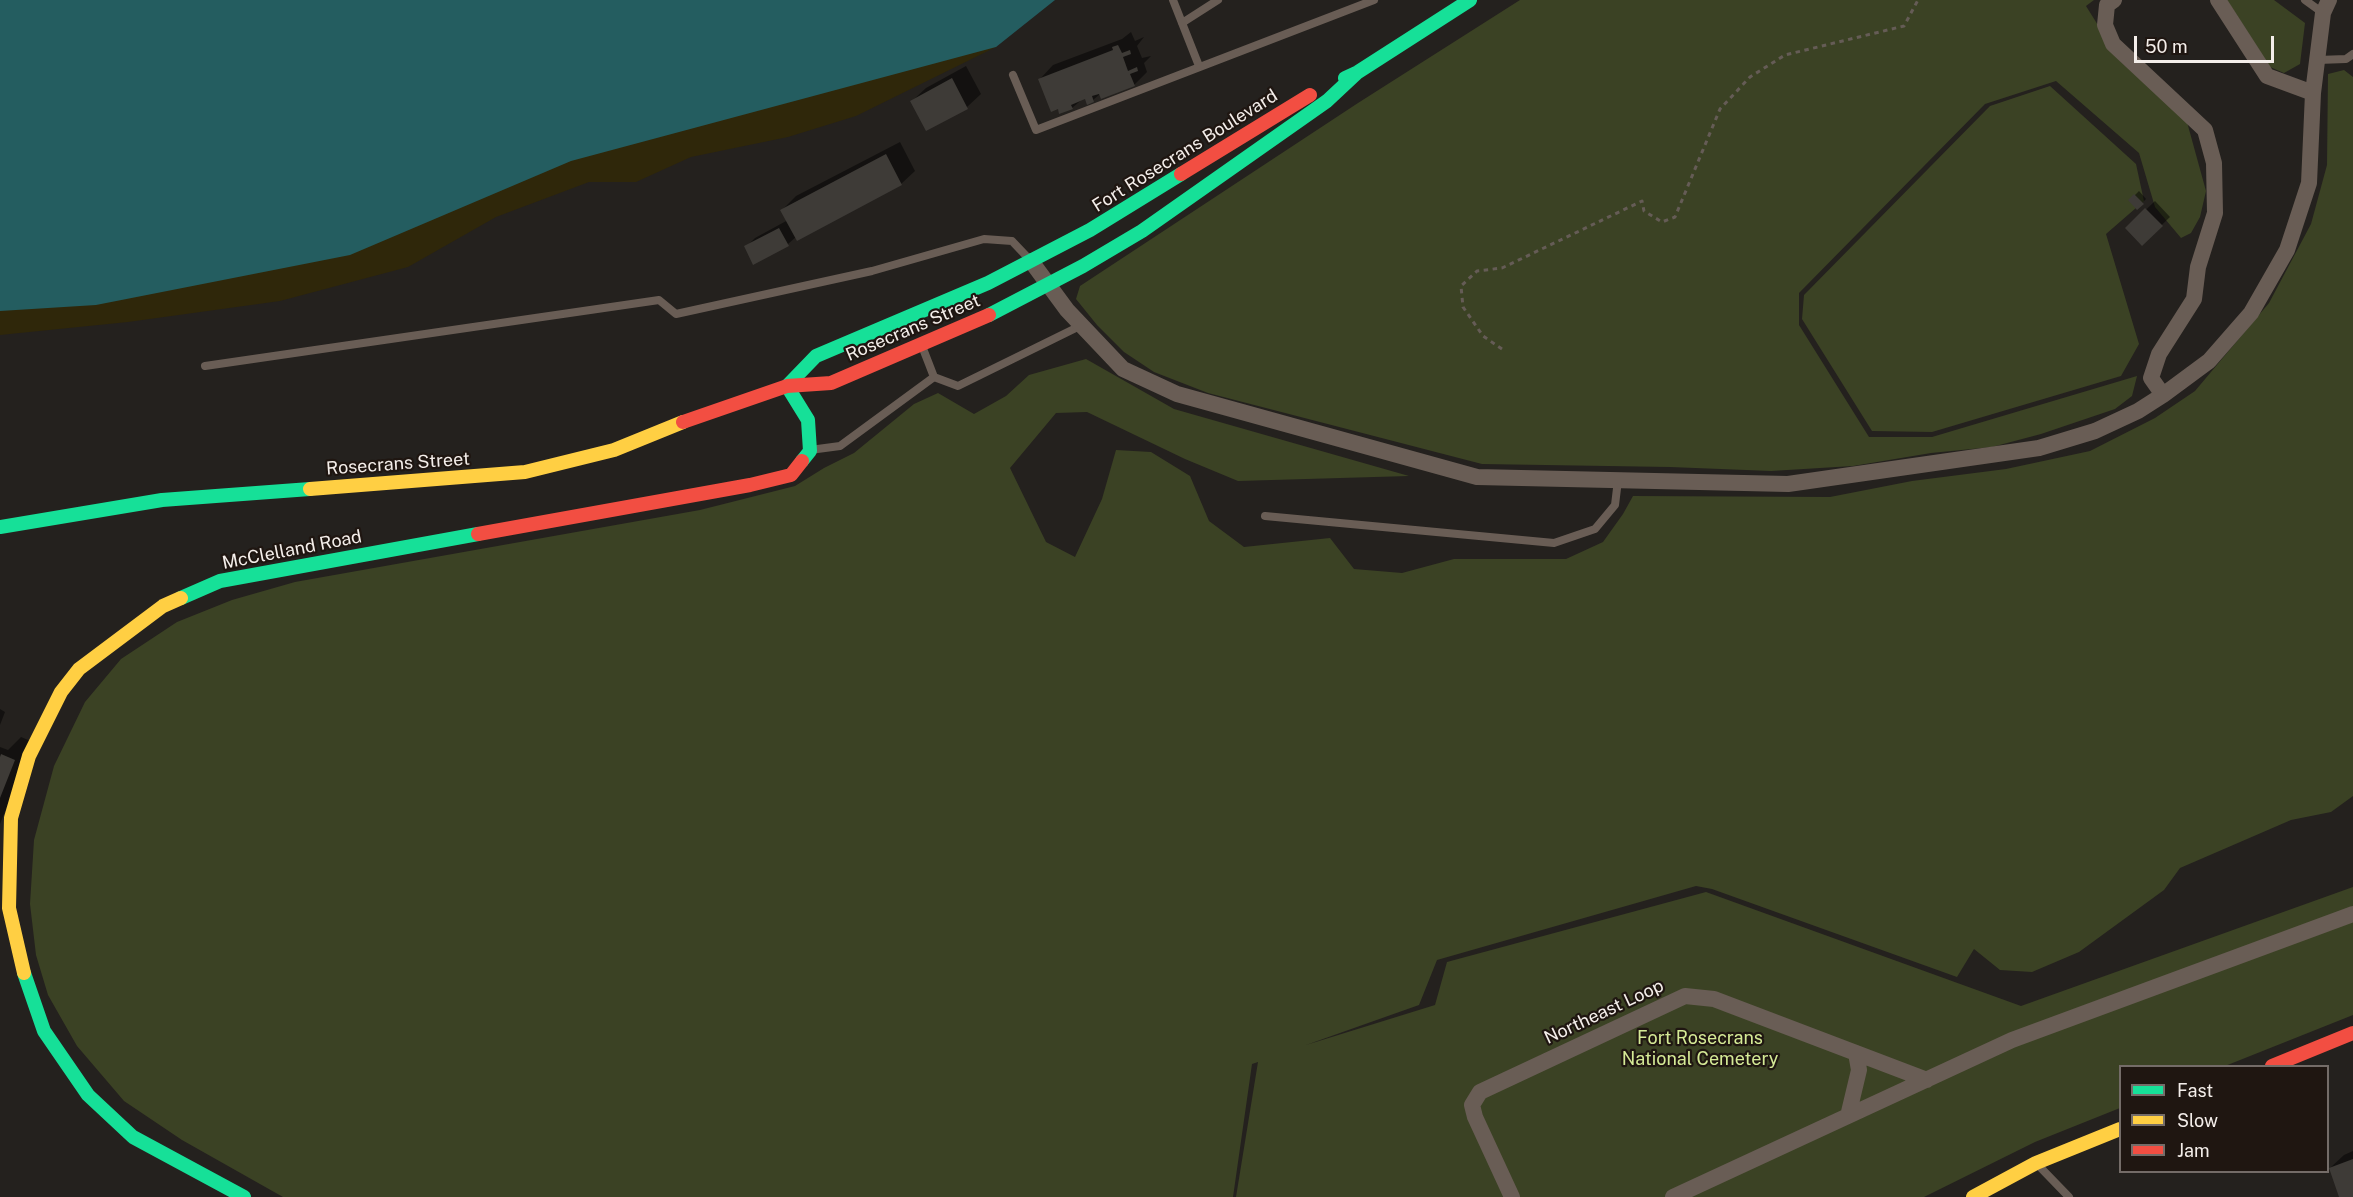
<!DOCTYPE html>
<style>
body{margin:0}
#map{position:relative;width:2353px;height:1197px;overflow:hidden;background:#24211e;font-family:"Public Sans",sans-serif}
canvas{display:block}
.legend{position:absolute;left:2119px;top:1065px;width:210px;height:108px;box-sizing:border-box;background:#1f1611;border:2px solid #746c68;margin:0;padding:8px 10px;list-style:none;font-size:18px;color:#f4eeea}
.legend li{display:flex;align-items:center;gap:12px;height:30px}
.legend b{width:30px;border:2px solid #746c68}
.scale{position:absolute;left:2134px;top:36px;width:140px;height:27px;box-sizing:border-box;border:3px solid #f4eeea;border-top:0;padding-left:8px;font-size:18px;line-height:21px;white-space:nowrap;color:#f4eeea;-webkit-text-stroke:4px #1f1611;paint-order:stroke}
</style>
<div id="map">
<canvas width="2353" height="1197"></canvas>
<ul class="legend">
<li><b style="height:8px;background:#16e098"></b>Fast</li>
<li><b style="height:8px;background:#ffcf43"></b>Slow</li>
<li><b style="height:8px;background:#f24e42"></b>Jam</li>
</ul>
<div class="scale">50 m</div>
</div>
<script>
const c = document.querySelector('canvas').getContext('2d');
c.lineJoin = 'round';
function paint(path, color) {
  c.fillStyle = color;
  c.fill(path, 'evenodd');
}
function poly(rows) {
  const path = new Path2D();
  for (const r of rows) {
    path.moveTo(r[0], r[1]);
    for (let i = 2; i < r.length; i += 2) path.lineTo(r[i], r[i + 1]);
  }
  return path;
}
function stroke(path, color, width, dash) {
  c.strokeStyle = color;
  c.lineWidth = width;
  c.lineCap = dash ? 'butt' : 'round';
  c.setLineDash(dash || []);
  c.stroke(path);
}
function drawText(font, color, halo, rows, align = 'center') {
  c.font = font + ' "Public Sans",sans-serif';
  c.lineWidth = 4.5;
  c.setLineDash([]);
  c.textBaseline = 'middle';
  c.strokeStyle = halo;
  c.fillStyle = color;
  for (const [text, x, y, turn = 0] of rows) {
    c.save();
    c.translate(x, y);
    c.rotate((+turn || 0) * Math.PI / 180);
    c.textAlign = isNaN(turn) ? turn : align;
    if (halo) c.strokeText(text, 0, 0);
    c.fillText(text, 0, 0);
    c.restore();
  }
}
const green = poly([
 [1520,0,2094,0,2086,6,2121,62,2187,122,2206,191,2200,217,2191,233,2181,238,2155,207,2139,153,2056,81,1985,104,1799,293,1799,325,1869,437,1932,437,2137,376,2132,396,2115,409,2041,434,1992,447,1931,453,1853,466,1771,471,1670,467,1482,464,1208,393,1154,372,1124,352,1097,325,1076,299,1080,286,1358,103],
 [2227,0,2274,0,2305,23,2300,64,2284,73,2270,67],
 [2344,70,2353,77,2353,796,2331,812,2291,820,2180,868,2164,890,2079,952,2032,972,2000,970,1974,949,1957,977,1712,889,1696,886,1437,960,1419,1005,1306,1045,1435,1005,1447,962,1706,892,2021,1006,2353,887,2353,1015,2225,1066,2120,1066,2120,1108,2035,1142,1924,1197,1236,1197,1258,1062,1252,1064,1233,1197,283,1197,182,1140,124,1101,77,1046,48,995,36,955,30,904,34,840,54,766,85,702,121,659,177,622,232,600,295,582,700,510,795,486,824,468,854,453,914,404,938,393,974,414,1006,396,1029,375,1086,359,1174,409,1409,476,1238,481,1185,459,1087,412,1056,413,1010,468,1046,542,1075,557,1102,499,1116,450,1151,452,1190,476,1209,521,1244,547,1330,538,1354,569,1402,573,1454,559,1566,559,1603,542,1623,514,1633,496,1830,497,1912,481,2006,469,2090,451,2155,418,2195,391,2269,303,2311,224,2327,165,2328,74],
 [2050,86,2136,164,2144,201,2106,234,2139,344,2121,376,1932,432,1872,431,1802,319,1804,295,1990,106]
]);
const sand = poly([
 [969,25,996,47,856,116,788,137,691,157,636,182,589,182,496,217,408,267,280,301,128,322,0,335,0,235]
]);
const water = poly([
 [0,0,1055,0,996,47,571,161,350,255,96,305,0,311]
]);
const shadow = poly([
 [1131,32,1135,41,1144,37,1137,46,1142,58,1151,56,1144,63,1147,72,1134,85,1100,94,1093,100,1085,97,1072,108,1040,79,1053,65,1122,39],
 [966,66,981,94,967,107,927,129,912,101,926,88],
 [900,142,915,171,901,184,796,237,788,244,754,263,746,247,755,238,788,220,782,210,796,196],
 [2139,191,2146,199,2137,208,2130,200],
 [2155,201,2170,217,2142,244,2127,228],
 [0,709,5,712,0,725],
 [21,737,33,742,0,824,0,747,8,750],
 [2353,1151,2353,1195,2340,1197,2330,1168,2344,1155]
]);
const building = poly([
 [1118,45,1122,53,1130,50,1131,54,1123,57,1128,71,1137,67,1138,71,1130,74,1135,86,1101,99,1099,94,1092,96,1094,102,1087,105,1085,99,1071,105,1073,109,1059,114,1058,109,1051,112,1038,79,1113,50,1112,47],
 [952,78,968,109,926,131,910,101],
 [886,154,902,185,797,241,780,210],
 [2134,194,2144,204,2137,210,2128,200],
 [2145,208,2163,226,2142,246,2125,228],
 [779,228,789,246,753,265,744,246],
 [1,754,15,760,0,798,0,757],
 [2353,1159,2353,1197,2339,1197,2329,1168]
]);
const path = poly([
 [1502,349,1483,336,1463,307,1461,286,1477,271,1502,268,1642,201,1644,211,1662,222,1675,217,1720,109,1750,77,1785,55,1904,26,1918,0]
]);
const lane = poly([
 [1173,0,1199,66],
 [2305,0,2323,13],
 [1182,23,1218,0],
 [2318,60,2346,59,2353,54],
 [1013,75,1036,130,1374,0],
 [205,366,659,300,676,314,872,271,984,239,1012,241,1031,261],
 [934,377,958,386,1082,325],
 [810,450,840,446,934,377,922,346],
 [1265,516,1554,543,1595,529,1615,505,1618,480],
 [2038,1165,2069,1197]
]);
const street = poly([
 [2114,0,2107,5,2105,25,2113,44,2205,130,2214,163,2215,213,2198,267,2194,299,2159,354,2151,378,2163,395],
 [2218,0,2267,76,2313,93,2323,13,2329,0],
 [1031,261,1067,310,1123,369,1177,394,1477,477,1788,484,2039,448,2095,431,2138,411,2163,395,2209,361,2251,313,2287,250,2309,183,2313,93],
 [1848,1116,1859,1070,1856,1053],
 [1512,1197,1475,1117,1472,1105,1480,1092,1685,996,1714,999,1927,1080],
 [1673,1197,2012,1040,2353,914]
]);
const fast = poly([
 [1345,78,1358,72,1470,0],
 [989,315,1083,266,1142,231,1327,101,1358,72],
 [787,386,816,356,988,283,1090,230,1181,174],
 [787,386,808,420,810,451,802,461],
 [0,527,162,500,310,489],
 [181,598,220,581,478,534],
 [24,973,44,1031,88,1095,133,1137,244,1197]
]);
const slow = poly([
 [310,489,525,472,614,450,683,422],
 [24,973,9,908,11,818,29,756,61,692,79,669,163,606,181,598],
 [1973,1197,2036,1163,2120,1129]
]);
const jam = poly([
 [1181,174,1310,95],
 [683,422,787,386,831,383,989,315],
 [478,534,750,485,791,475,802,461],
 [2272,1066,2353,1033]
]);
const streetNames = [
 ["Fort Rosecrans Boulevard",1185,151,-32],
 ["Rosecrans Street",913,328,-23],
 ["Rosecrans Street",398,464,-4],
 ["McClelland Road",292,550,-11],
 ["Northeast Loop",1604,1012,-25]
];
const parkNames = [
 ["Fort Rosecrans",1700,1038],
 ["National Cemetery",1700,1059]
];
paint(green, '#3b4224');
paint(sand, '#2f270a');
paint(water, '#245d60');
paint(shadow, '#0007');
paint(building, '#3e3b37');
stroke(path, '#655c56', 3, [4.5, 4.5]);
stroke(lane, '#695d55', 8);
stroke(street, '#695d55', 16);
stroke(fast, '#16e098', 14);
stroke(slow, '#ffcf43', 14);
stroke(jam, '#f24e42', 14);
drawText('18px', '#f4eeea', '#1f1611', streetNames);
drawText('18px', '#d5ea96', '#1f1611', parkNames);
</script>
